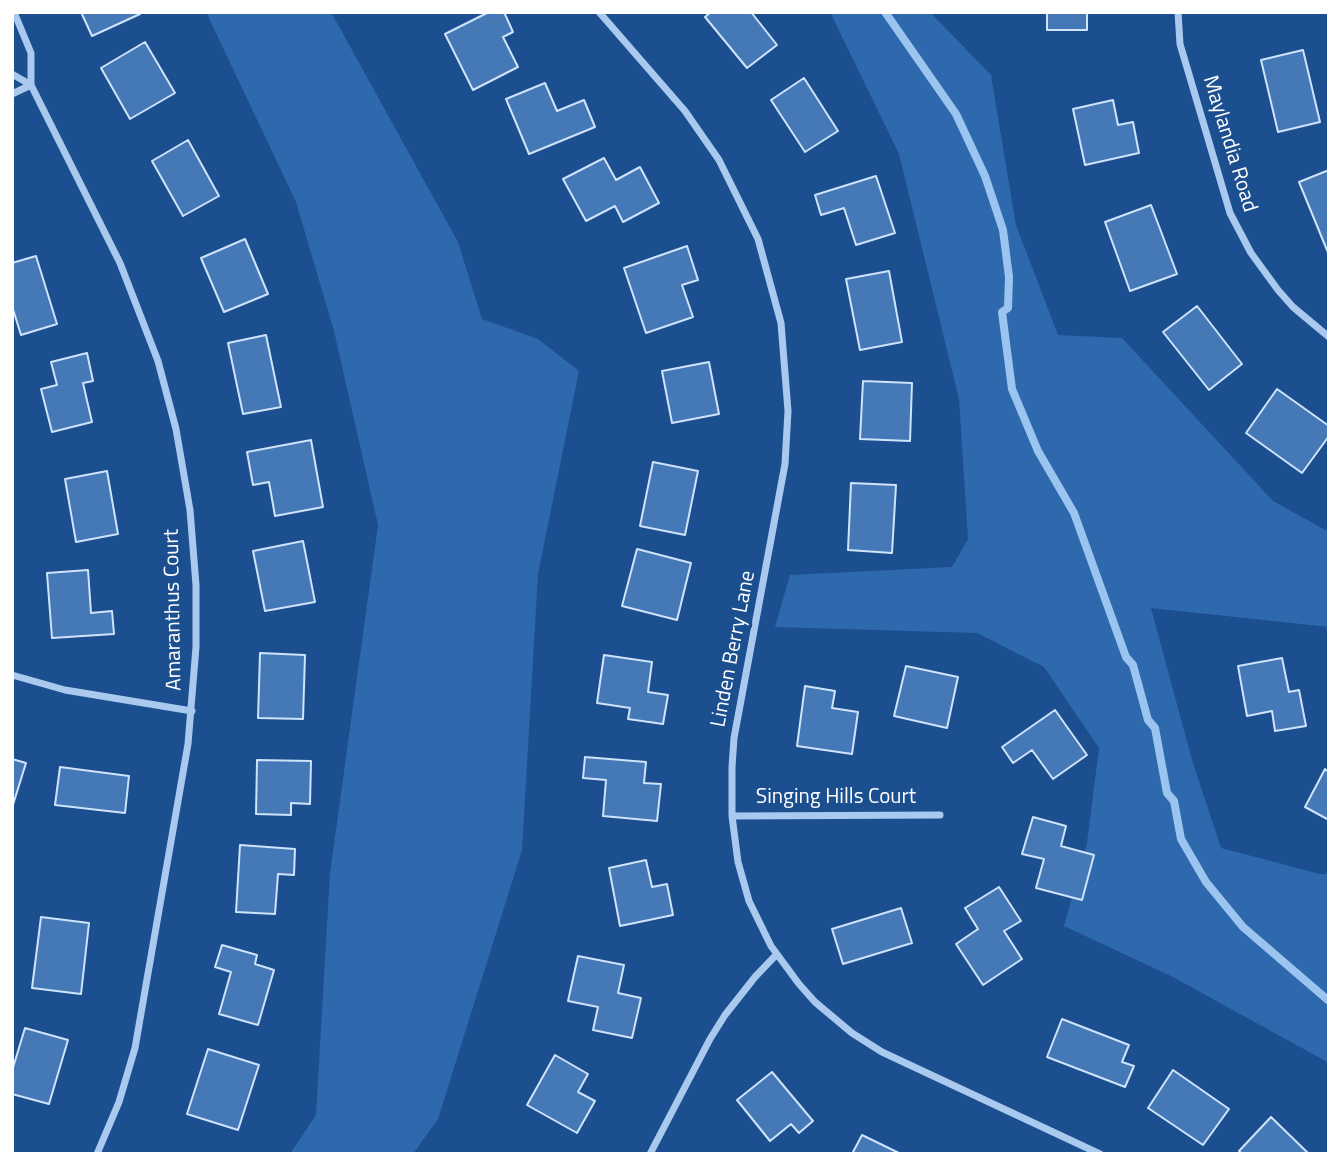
<!DOCTYPE html>
<style>
body{margin:0}
#map{position:relative;width:1341px;height:1166px;overflow:hidden;background:#1b4f8f;font-family:"Titillium Web",sans-serif}
canvas{display:block}
.frame{position:absolute;inset:0;border:14px solid #fff;pointer-events:none}
</style>
<div id="map">
<canvas width="1341" height="1166"></canvas>
<div class="frame"></div>
</div>
<script>
const c = document.querySelector('canvas').getContext('2d');
c.lineJoin = 'round';
function paint(path, color) {
  c.fillStyle = color;
  c.fill(path, 'evenodd');
}
function poly(rows) {
  const path = new Path2D();
  for (const r of rows) {
    path.moveTo(r[0], r[1]);
    for (let i = 2; i < r.length; i += 2) path.lineTo(r[i], r[i + 1]);
  }
  return path;
}
function stroke(path, color, width, dash) {
  c.strokeStyle = color;
  c.lineWidth = width;
  c.lineCap = dash ? 'butt' : 'round';
  c.setLineDash(dash || []);
  c.stroke(path);
}
function drawText(font, color, halo, rows, align = 'center') {
  c.font = font + ' "Titillium Web",sans-serif';
  c.lineWidth = 7;
  c.setLineDash([]);
  c.textBaseline = 'middle';
  c.strokeStyle = halo;
  c.fillStyle = color;
  for (const [text, x, y, turn = 0] of rows) {
    c.save();
    c.translate(x, y);
    c.rotate((+turn || 0) * Math.PI / 180);
    c.textAlign = isNaN(turn) ? turn : align;
    if (halo) c.strokeText(text, 0, 0);
    c.fillText(text, 0, 0);
    c.restore();
  }
}
const green = poly([
 [206,12,331,12,458,242,482,319,538,339,579,371,538,574,522,850,438,1119,413,1154,290,1154,316,1115,330,873,378,525,334,331,296,202],
 [830,12,930,12,991,75,1016,225,1058,335,1122,338,1273,501,1329,532,1329,627,1151,608,1192,760,1221,848,1320,874,1329,874,1329,1063,1173,977,1064,926,1087,843,1099,748,1044,667,977,633,775,627,790,575,952,567,968,539,959,399,899,154]
]);
const stream = poly([
 [885,12,956,114,985,176,1003,230,1009,277,1008,308,1002,312,1012,389,1038,451,1074,513,1126,657,1133,665,1148,720,1155,728,1167,793,1174,801,1181,839,1206,882,1243,927,1329,1001]
]);
const building = poly([
 [81,12,139,12,140,14,92,36,81,12],
 [489,12,504,12,513,32,503,37,518,67,473,90,445,34,489,12],
 [711,12,751,12,777,45,747,68,705,17,711,12],
 [1047,12,1087,12,1087,30,1047,30,1047,12],
 [145,42,175,93,130,119,101,68,145,42],
 [1303,50,1320,122,1278,132,1261,60,1303,50],
 [804,78,838,131,805,152,771,100,804,78],
 [545,83,557,111,584,100,595,127,529,154,506,99,545,83],
 [1113,100,1118,125,1133,122,1139,153,1085,165,1073,109,1113,100],
 [188,140,219,196,183,216,152,161,188,140],
 [604,158,616,180,640,167,659,203,623,222,615,206,586,221,563,179,604,158],
 [1329,170,1329,255,1299,182,1329,170],
 [876,176,895,233,856,245,844,208,821,215,815,195,876,176],
 [1151,205,1177,274,1130,291,1105,222,1151,205],
 [245,239,268,294,224,312,201,258,245,239],
 [687,246,698,280,682,285,693,317,646,333,624,268,687,246],
 [36,256,57,324,21,335,12,306,12,263,36,256],
 [889,271,902,342,860,350,846,279,889,271],
 [1197,306,1242,364,1209,390,1163,332,1197,306],
 [266,335,281,407,243,414,228,343,266,335],
 [87,353,93,381,83,383,92,422,52,432,41,389,57,385,51,362,87,353],
 [709,362,719,414,672,423,662,371,709,362],
 [863,381,912,383,910,441,860,439,863,381],
 [1277,389,1329,426,1329,436,1302,473,1246,433,1277,389],
 [311,440,323,507,275,516,269,482,253,485,247,452,311,440],
 [653,462,698,471,685,535,640,526,653,462],
 [107,471,118,534,76,542,65,479,107,471],
 [851,483,896,485,892,553,848,550,851,483],
 [303,541,315,602,265,611,253,551,303,541],
 [637,549,691,563,677,620,622,606,637,549],
 [88,570,91,613,112,611,114,634,52,638,47,573,88,570],
 [260,653,305,655,303,719,258,718,260,653],
 [604,655,652,662,648,692,668,695,663,724,628,719,630,708,597,703,604,655],
 [1282,658,1289,692,1299,690,1306,726,1275,731,1272,711,1247,716,1238,666,1282,658],
 [906,666,958,677,947,728,894,716,906,666],
 [805,686,835,691,832,708,858,712,852,754,797,746,805,686],
 [1055,710,1087,755,1053,779,1032,750,1013,763,1002,747,1055,710],
 [585,757,646,762,644,783,661,784,657,821,603,816,606,780,583,778,585,757],
 [12,759,26,763,12,808,12,759],
 [257,760,311,761,310,804,291,803,291,815,256,814,257,760],
 [60,767,129,776,125,813,55,805,60,767],
 [1325,769,1329,772,1329,820,1305,807,1325,769],
 [1033,817,1066,826,1061,846,1094,855,1082,900,1036,888,1044,859,1022,854,1033,817],
 [240,845,295,849,294,875,278,874,275,914,236,912,240,845],
 [646,860,652,887,667,884,673,915,620,926,609,868,646,860],
 [999,887,1021,921,1004,931,1022,959,983,985,956,944,978,929,965,908,999,887],
 [901,908,912,943,843,964,832,929,901,908],
 [41,917,89,923,81,994,32,988,41,917],
 [222,945,257,955,255,964,274,970,258,1025,219,1014,231,972,215,967,222,945],
 [578,956,624,965,618,993,641,998,632,1038,593,1030,598,1007,568,1001,578,956],
 [1062,1019,1129,1045,1122,1062,1134,1066,1125,1087,1047,1057,1062,1019],
 [25,1028,68,1040,49,1104,12,1094,12,1071,25,1028],
 [208,1049,259,1065,238,1130,187,1114,208,1049],
 [555,1055,588,1074,578,1092,595,1101,577,1133,527,1105,555,1055],
 [1173,1070,1229,1109,1203,1145,1148,1108,1173,1070],
 [772,1072,813,1121,799,1133,791,1124,770,1141,737,1100,772,1072],
 [1271,1117,1309,1154,1242,1154,1239,1151,1271,1117],
 [862,1135,901,1154,852,1154,862,1135]
]);
const minor = poly([
 [14,12,31,53,31,85,120,263,158,361,176,429,190,510,196,585,196,647,188,744,135,1048,119,1102,97,1154],
 [599,12,685,111,719,160,758,239,781,323,788,411,785,464,734,738,732,767,732,816,738,862,749,901,771,946,799,984,815,1002,852,1033,882,1052,1100,1154],
 [1178,12,1180,44,1230,213,1251,253,1278,290,1293,307,1329,337],
 [12,74,31,85],
 [12,94,31,85],
 [12,675,65,690,192,711],
 [732,816,940,815],
 [650,1154,710,1039,725,1015,755,977,776,955]
]);
const streetNames = [
 ["Maylandia Road",1229,144,73],
 ["Amaranthus Court",174,610,-91],
 ["Linden Berry Lane",734,649,-79],
 ["Singing Hills Court",836,798]
];
paint(green, '#2e69ad');
stroke(stream, '#9cc4f0', 8);
paint(building, '#4478b7');
stroke(building, '#cfe3fa', 2);
stroke(minor, '#a9c9ee', 7);
drawText('21px', '#fff', '#1b4f8f', streetNames);
</script>
